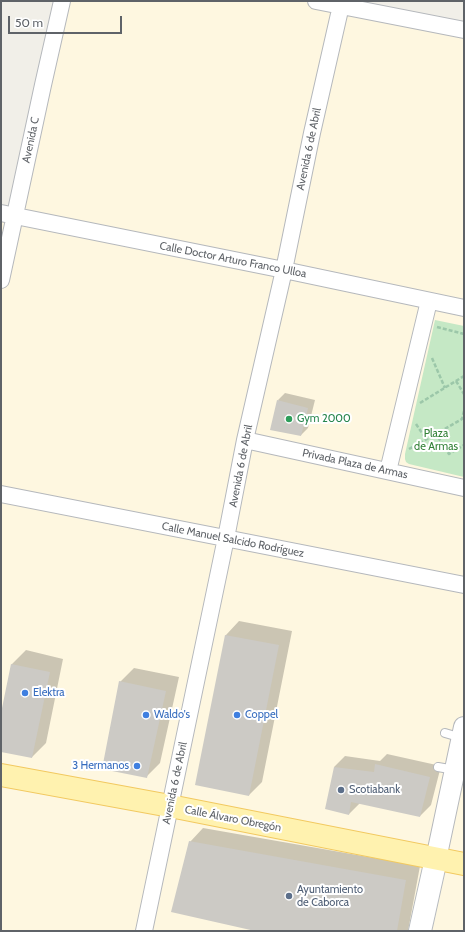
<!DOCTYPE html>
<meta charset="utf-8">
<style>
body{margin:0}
#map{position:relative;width:465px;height:932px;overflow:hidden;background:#f1efe8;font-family:Cabin,sans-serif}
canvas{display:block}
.frame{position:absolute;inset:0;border:2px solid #5f6368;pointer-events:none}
.scale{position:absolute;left:8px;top:16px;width:114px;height:18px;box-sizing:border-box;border:2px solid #5f6368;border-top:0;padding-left:5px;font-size:12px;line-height:14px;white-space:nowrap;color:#5f6368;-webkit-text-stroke:3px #fff;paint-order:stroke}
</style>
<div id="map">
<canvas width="465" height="932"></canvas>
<div class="frame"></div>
<div class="scale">50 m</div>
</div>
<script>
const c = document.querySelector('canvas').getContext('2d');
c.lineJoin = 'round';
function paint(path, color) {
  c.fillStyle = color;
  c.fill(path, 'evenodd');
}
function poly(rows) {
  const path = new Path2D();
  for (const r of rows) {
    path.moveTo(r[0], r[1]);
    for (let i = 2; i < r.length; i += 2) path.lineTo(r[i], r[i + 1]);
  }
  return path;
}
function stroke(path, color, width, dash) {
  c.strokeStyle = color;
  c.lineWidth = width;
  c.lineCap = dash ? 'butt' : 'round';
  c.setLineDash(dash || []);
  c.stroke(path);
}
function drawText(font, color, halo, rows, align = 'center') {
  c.font = font + ' Cabin,sans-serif';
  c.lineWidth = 4;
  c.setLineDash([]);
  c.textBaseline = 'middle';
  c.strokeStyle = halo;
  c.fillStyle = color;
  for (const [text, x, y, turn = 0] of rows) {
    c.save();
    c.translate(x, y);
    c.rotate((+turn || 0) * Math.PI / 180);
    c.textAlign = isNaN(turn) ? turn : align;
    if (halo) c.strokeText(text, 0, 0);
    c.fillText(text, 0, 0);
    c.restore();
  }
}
const commercial = poly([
 [63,1,317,1,464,28,464,931,1,931,1,213,15,216]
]);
const green = poly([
 [435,320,464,326,464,477,409,464,406,462,405,459,405,454]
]);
const shadow = poly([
 [285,393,315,400,308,428,301,435,278,400],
 [239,621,292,631,262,782,249,795,196,784,226,635],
 [26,650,63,659,46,743,32,757,1,751,1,718,12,664],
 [134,668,179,677,160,763,146,777,120,682],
 [387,754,441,766,431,805,420,816,360,803,349,814,334,767,345,756,380,761],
 [203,828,420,866,408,931,260,931,190,842]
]);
const building = poly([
 [277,400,308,408,301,436,270,430],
 [225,635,279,645,249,796,195,785],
 [11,664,50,672,32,758,1,752,1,713],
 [119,681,166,691,147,778,102,769],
 [375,764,430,777,420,817,351,802,349,815,325,809,334,767,374,772],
 [189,841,406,880,397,931,255,931,171,912]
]);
const path = poly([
 [437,327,464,334],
 [432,358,445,388],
 [456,381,464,394],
 [420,403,464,376],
 [464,411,462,419,436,434,449,454,464,445],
 [416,424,426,439],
 [409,449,436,434]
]);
const service = poly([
 [445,733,462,738],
 [438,767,455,770]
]);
const minor = poly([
 [316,1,464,30],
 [1,213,284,270,464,308],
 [1,280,43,85,62,1],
 [245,440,464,488],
 [388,471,429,301],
 [1,494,464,585],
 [144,931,226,538,245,440,284,270,312,133,342,1]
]);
const tertiary = poly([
 [436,859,464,727]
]);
const secondary = poly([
 [420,931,436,859]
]);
const primary = poly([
 [1,775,170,806,464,864]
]);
const markers = [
 [289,419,4,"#2e9e5b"],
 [25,693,4,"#3f7fe0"],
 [146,715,4,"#3f7fe0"],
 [237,715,4,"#3f7fe0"],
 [137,766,4,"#3f7fe0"],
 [341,790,4,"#5c6f8a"],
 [289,896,4,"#5c6f8a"]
];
const streetNames = [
 ["Avenida C",31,140,-78],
 ["Avenida 6 de Abril",309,149,-78],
 ["Calle Doctor Arturo Franco Ulloa",233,260,11],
 ["Privada Plaza de Armas",355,464,12],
 ["Avenida 6 de Abril",241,466,-79],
 ["Calle Manuel Salcido Rodríguez",233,540,11],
 ["Avenida 6 de Abril",175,783,-78],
 ["Calle Álvaro Obregón",233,819,11]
];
const leisureNames = [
 ["Gym 2000",297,419]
];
const parkNames = [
 ["Plaza",436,434],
 ["de Armas",436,447]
];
const shopNames = [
 ["Elektra",33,693],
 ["Waldo's",154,715],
 ["Coppel",245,715],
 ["3 Hermanos",129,766,"right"]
];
const serviceNames = [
 ["Scotiabank",349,790],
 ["Ayuntamiento",297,890],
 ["de Caborca",297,903]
];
paint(commercial, '#fef7e0');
paint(green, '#c5e8c5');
paint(shadow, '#0003');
paint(building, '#cccac5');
stroke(service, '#b5b8bc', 10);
stroke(minor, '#b5b8bc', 18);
stroke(tertiary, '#b5b8bc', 22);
stroke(secondary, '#b6babf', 24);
stroke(primary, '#f2c960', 24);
stroke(path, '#9cc7a9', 2.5, [4, 2]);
stroke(service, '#fff', 8);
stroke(minor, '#fff', 16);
stroke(tertiary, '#fff', 20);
stroke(secondary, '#fff', 22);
stroke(primary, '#fff2af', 22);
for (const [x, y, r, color] of markers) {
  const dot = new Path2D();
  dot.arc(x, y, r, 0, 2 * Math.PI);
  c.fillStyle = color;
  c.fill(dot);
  stroke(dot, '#fff', 1.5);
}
drawText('11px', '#5f6368', '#fff', streetNames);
drawText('11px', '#27864d', '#fff', leisureNames, 'left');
drawText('11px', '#348238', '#fff', parkNames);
drawText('11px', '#366cbe', '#fff', shopNames, 'left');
drawText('11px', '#4e5e75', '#fff', serviceNames, 'left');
</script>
